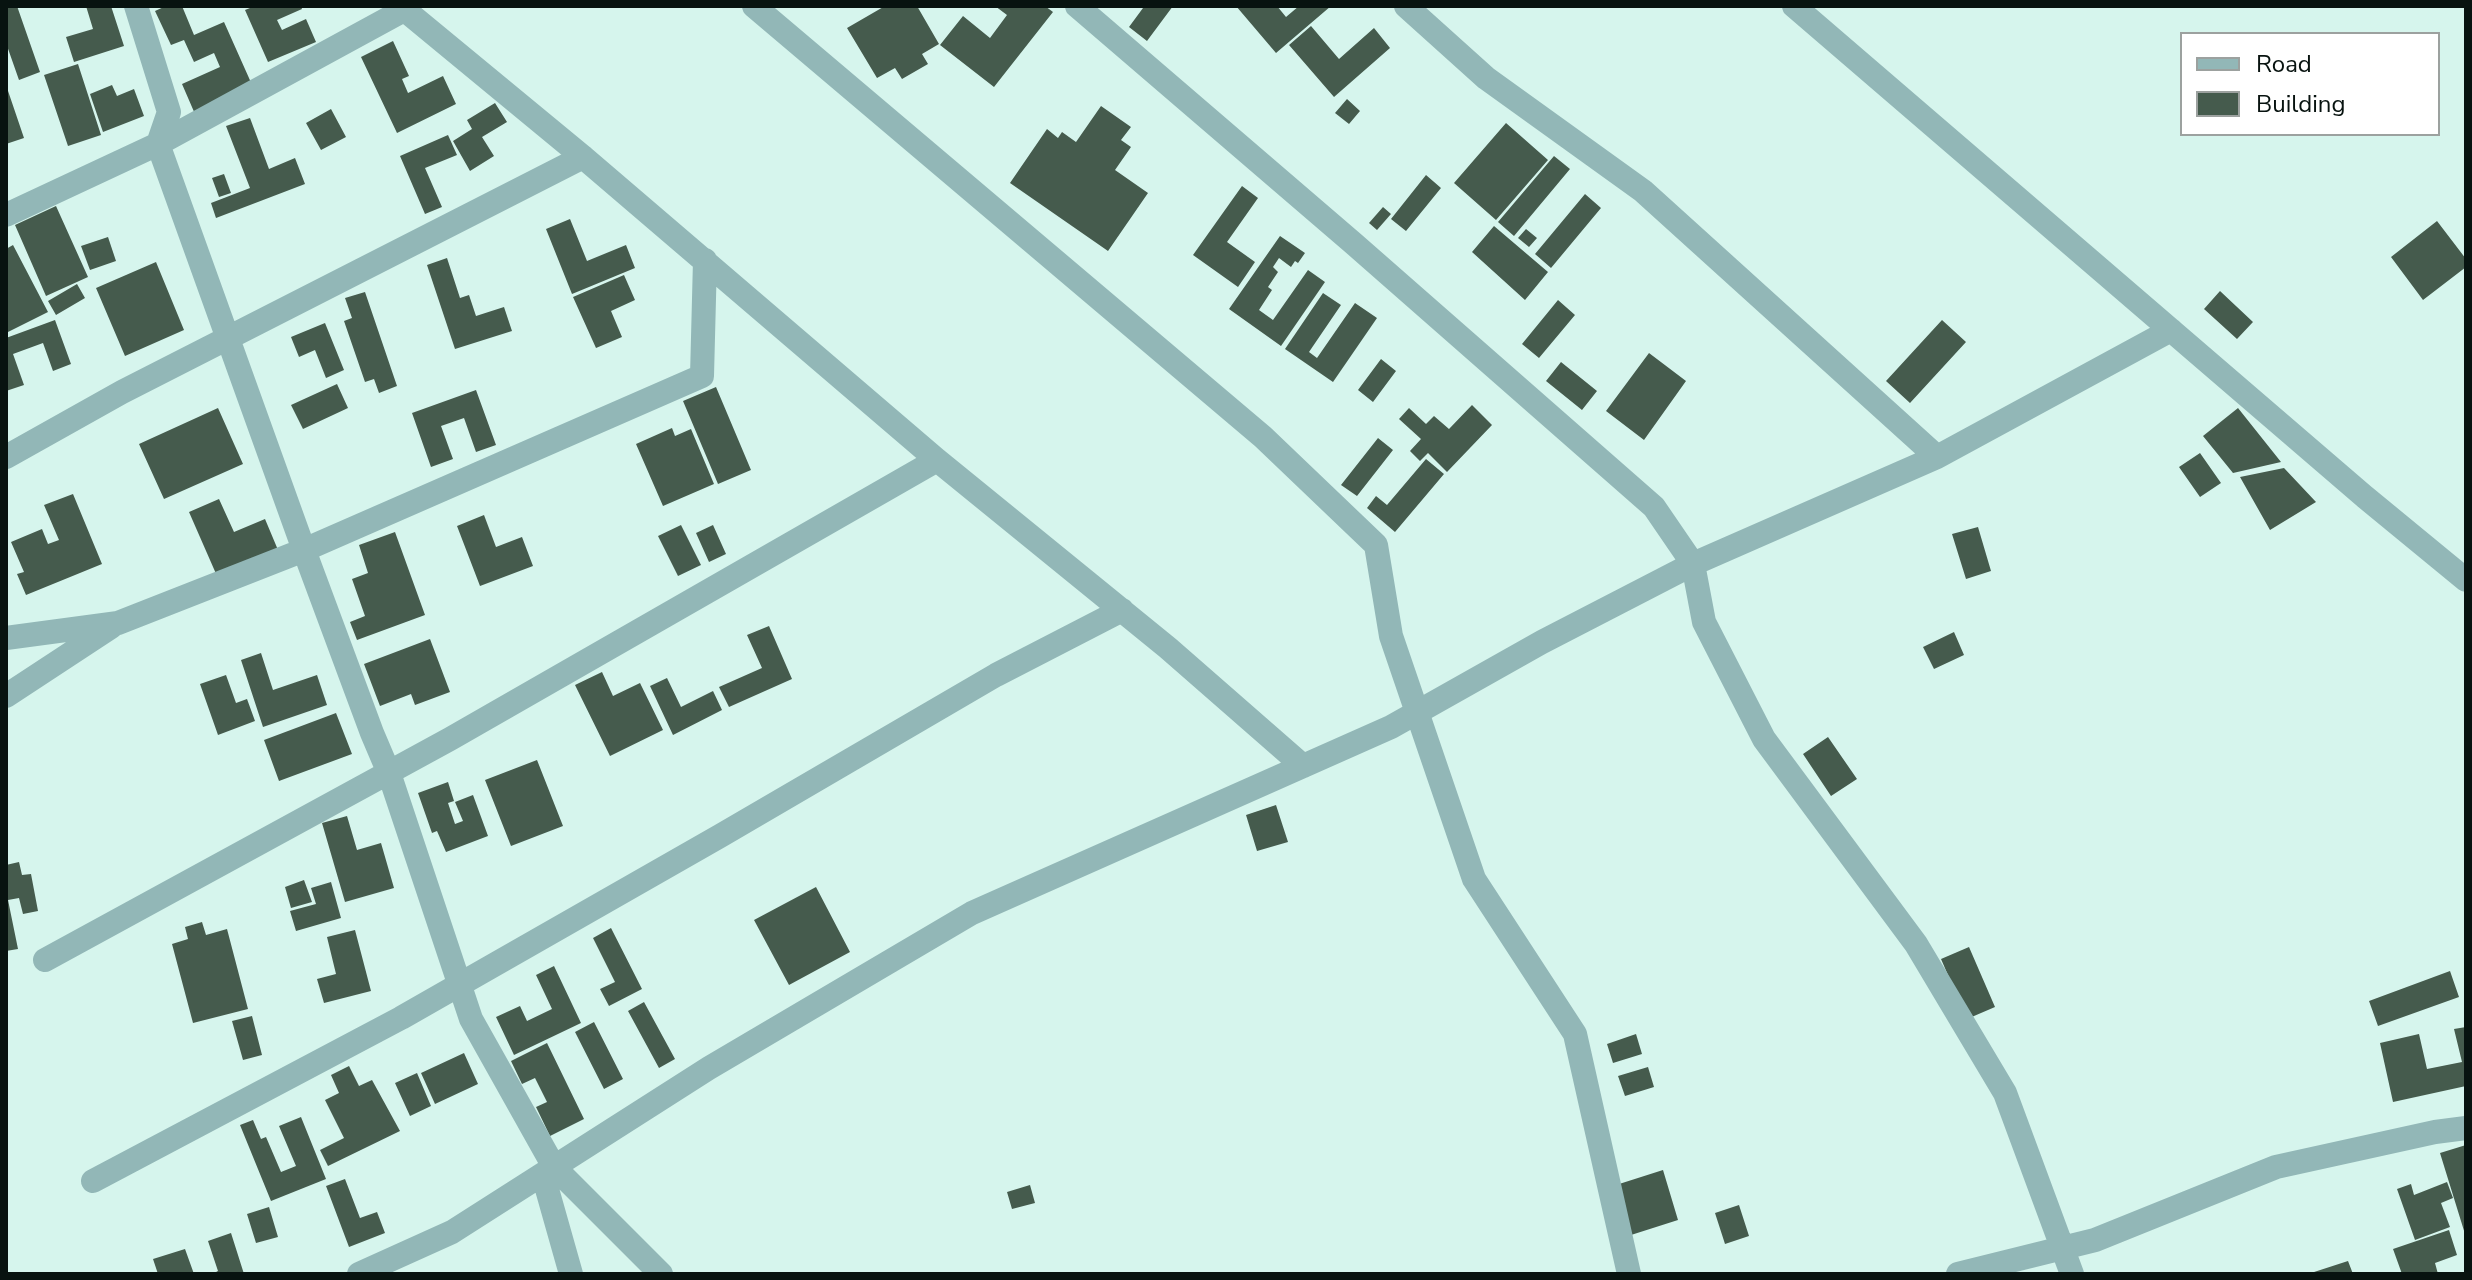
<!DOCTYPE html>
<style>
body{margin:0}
#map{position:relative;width:2472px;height:1280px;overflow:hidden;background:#d6f5ed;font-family:"Nunito Sans",sans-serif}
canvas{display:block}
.frame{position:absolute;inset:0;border:8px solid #081310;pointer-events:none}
.legend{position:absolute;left:2180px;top:32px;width:260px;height:104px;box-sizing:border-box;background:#fff;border:2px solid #9ca19f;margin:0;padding:10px 14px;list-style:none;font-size:24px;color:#081310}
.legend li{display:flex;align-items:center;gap:16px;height:40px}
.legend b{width:40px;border:2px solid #9ca19f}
</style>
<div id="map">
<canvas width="2472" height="1280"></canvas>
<div class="frame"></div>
<ul class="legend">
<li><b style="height:10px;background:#92b7b7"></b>Road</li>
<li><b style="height:22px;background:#455b4d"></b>Building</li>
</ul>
</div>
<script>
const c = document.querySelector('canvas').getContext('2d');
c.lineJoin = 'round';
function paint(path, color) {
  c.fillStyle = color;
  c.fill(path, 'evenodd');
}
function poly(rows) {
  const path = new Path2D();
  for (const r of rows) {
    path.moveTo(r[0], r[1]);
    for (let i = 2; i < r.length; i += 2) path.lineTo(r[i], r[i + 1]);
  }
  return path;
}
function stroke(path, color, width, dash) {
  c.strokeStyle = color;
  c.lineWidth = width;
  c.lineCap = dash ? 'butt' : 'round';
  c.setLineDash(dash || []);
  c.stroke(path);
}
const building = poly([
 [6,6,17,6,40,72,19,80,6,43],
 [86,6,111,6,124,46,74,62,66,37,93,29],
 [166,6,182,6,194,35,224,22,253,87,195,114,182,84,220,67,214,53,194,62,184,40,171,45,155,11],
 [255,6,301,6,302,9,277,20,282,30,306,19,316,42,268,62,245,10],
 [885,6,917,6,939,44,922,54,928,64,902,79,895,68,877,78,847,28],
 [995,6,1045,6,1053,12,994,87,940,45,963,16,990,38,1007,15],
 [1141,6,1173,6,1147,41,1129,27,1143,8],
 [1236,6,1277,6,1286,17,1299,6,1331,6,1276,53],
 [1311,26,1339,59,1374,28,1390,48,1334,97,1289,45],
 [393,41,409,76,402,79,408,93,443,76,456,104,397,133,361,57],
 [78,64,101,135,68,146,44,75],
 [6,85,24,138,6,144],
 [112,85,117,96,134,89,144,116,103,132,90,94],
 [1347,99,1360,111,1349,124,1335,113],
 [495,103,507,122,482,137,494,156,470,171,453,141,472,129,467,120],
 [1101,106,1131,127,1121,140,1131,147,1115,170,1148,193,1108,251,1010,183,1047,129,1058,138,1062,132,1076,142],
 [331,109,346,137,321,150,306,123],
 [250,118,269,169,295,158,305,184,216,218,211,203,250,188,226,126],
 [1506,123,1548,160,1496,220,1454,183],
 [448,135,457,155,425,168,442,207,425,214,400,156],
 [1554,156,1570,169,1514,236,1498,222],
 [224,174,231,193,219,197,212,178],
 [1426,175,1441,188,1406,231,1391,219],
 [1242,186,1258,198,1227,242,1255,262,1238,287,1193,255],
 [1585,194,1601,208,1551,268,1535,254],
 [56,206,88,277,46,296,15,225],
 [1383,207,1391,214,1377,230,1369,223],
 [570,219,587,261,626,245,635,268,572,294,546,229],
 [2437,221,2466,259,2466,267,2423,300,2391,257],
 [1494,226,1548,272,1525,300,1472,252],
 [1526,229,1537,238,1529,247,1518,238],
 [1280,236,1305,253,1298,263,1295,261,1291,267,1279,258,1273,267,1278,272,1268,287,1272,290,1259,310,1273,320,1308,270,1325,282,1281,346,1229,309],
 [108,237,116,261,90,270,81,246],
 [13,245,48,312,6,333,6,249],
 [447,258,460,298,469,295,476,316,504,307,512,331,455,349,427,265],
 [156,262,184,330,125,356,96,288],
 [624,275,635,300,611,311,622,337,596,348,573,297],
 [77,284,85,298,56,315,48,301],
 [2220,291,2253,322,2237,339,2204,309],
 [365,292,397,386,379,393,374,379,365,382,344,321,352,318,345,298],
 [1323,293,1341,305,1309,352,1317,358,1355,303,1377,318,1333,382,1285,349],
 [1558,300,1575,315,1539,358,1522,344],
 [55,320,71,364,53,371,43,343,13,354,24,385,6,391,6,338],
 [1942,320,1966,342,1910,403,1886,381],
 [325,323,344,370,326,378,315,350,299,357,291,337],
 [1649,353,1686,381,1644,440,1606,411],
 [1381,359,1396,371,1373,402,1358,390],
 [1561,362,1597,391,1582,410,1546,381],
 [337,384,348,408,303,429,291,405],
 [716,387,751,470,718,484,683,401],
 [476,390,496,445,476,452,464,418,441,426,453,459,431,467,412,413],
 [1472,405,1492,425,1447,472,1428,453,1420,461,1410,451,1421,439,1399,419,1409,408,1426,424,1434,416,1449,429],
 [218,408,243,464,164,499,139,444],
 [2238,408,2281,462,2233,473,2203,436],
 [672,428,675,436,691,429,714,484,663,506,636,444],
 [1378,438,1393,450,1357,496,1341,485],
 [2200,453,2221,483,2200,497,2179,467],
 [1426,459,1444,474,1395,532,1367,508,1376,496,1387,505],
 [2284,468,2316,502,2270,530,2240,477],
 [73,494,102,564,26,595,17,574,24,572,11,542,42,529,48,544,59,540,44,505],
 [219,499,234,532,265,519,278,550,217,576,189,512],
 [484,515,496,547,522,537,533,566,480,586,457,526],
 [681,525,701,565,678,576,658,536],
 [713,525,726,554,709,562,696,533],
 [1978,527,1991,571,1966,579,1952,534],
 [395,532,425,615,357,640,350,622,365,616,352,579,368,573,359,545],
 [769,626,792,679,729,707,719,687,762,668,747,635],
 [1954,632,1964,655,1934,669,1923,647],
 [430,639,450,692,415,705,411,694,380,706,364,664],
 [261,653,273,690,317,675,327,705,263,727,241,660],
 [602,672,613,696,640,683,663,730,610,756,575,685],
 [226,675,236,703,247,699,255,721,218,735,200,684],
 [667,678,681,707,713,691,722,710,673,735,650,686],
 [336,713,352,754,279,781,264,740],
 [1828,737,1857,779,1831,796,1803,754],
 [537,760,563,826,511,846,485,780],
 [448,782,454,801,448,803,455,824,463,821,455,802,473,795,488,836,446,852,437,831,432,833,418,793],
 [1276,805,1288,842,1257,851,1246,815],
 [347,816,357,850,381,843,394,888,345,902,322,823],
 [19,862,22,875,31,874,38,911,23,914,19,898,8,900,18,949,6,951,6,865],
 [304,880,312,902,291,908,285,887],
 [331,882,341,918,296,931,290,911,316,904,311,888],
 [816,887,850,952,789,985,754,920],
 [202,922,206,935,227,929,248,1009,193,1023,172,944,188,939,185,927],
 [611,928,642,989,609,1006,600,989,615,982,593,938],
 [355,930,371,991,324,1003,317,979,336,974,327,937],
 [1969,947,1995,1007,1967,1019,1941,959],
 [554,966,581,1023,514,1055,496,1017,520,1006,527,1021,552,1009,536,975],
 [2450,971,2459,997,2378,1026,2369,1001],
 [644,1002,675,1059,659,1068,628,1011],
 [252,1016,262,1055,243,1060,232,1021],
 [594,1022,623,1079,604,1089,575,1032],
 [2466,1027,2466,1086,2393,1102,2380,1043,2419,1034,2427,1069,2462,1062,2454,1029],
 [1636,1034,1642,1054,1613,1063,1607,1044],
 [547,1043,584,1119,550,1136,536,1107,547,1102,535,1078,522,1084,511,1061],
 [464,1053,478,1084,435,1104,421,1073],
 [349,1066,359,1086,372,1080,400,1131,328,1166,320,1150,344,1138,325,1100,339,1093,331,1075],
 [1648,1067,1654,1087,1625,1096,1618,1076],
 [417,1073,431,1106,410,1116,395,1083],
 [301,1117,326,1179,271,1201,240,1125,253,1120,261,1139,266,1137,281,1172,296,1166,279,1126],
 [2466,1145,2466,1234,2465,1234,2440,1153],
 [1663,1170,1678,1220,1631,1235,1616,1185],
 [345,1179,360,1218,377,1212,385,1233,349,1247,326,1186],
 [2447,1182,2453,1198,2441,1203,2450,1227,2415,1240,2397,1189,2411,1184,2414,1195],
 [1030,1185,1035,1203,1012,1209,1007,1192],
 [1739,1205,1749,1236,1725,1244,1715,1213],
 [269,1207,278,1237,256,1243,247,1214],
 [2449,1230,2457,1255,2435,1263,2438,1274,2402,1274,2393,1249],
 [231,1233,244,1274,212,1274,218,1271,208,1241],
 [185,1249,194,1274,158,1274,153,1259],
 [2348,1261,2353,1274,2311,1274,2311,1273]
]);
const street = poly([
 [136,6,169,112,158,144,304,550,372,733,389,773,471,1019,554,1167,661,1274],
 [400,6,583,157,937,460,1168,648,1303,766],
 [754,6,1263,437,1376,545,1391,636,1474,879,1575,1034,1629,1274],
 [1077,6,1353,243,1654,507,1693,564,1704,622,1764,739,1916,944,2005,1093,2072,1274],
 [1406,6,1486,78,1643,191,1937,457],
 [1794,6,2365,497,2466,580],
 [6,215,158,144,404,10],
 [6,457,122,392,583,157],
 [6,638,118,623,304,550,702,376,705,260],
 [6,696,111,627],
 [45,960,450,739,937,460],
 [543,1175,571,1274],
 [93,1181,401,1018,720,836,996,675,1122,610],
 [359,1274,452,1232,709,1068,972,913,1391,727,1542,642,1693,564,1937,457,2171,330],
 [1958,1274,2095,1240,2276,1167,2435,1132,2466,1128]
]);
paint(building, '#455b4d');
stroke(street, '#92b7b7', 24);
</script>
